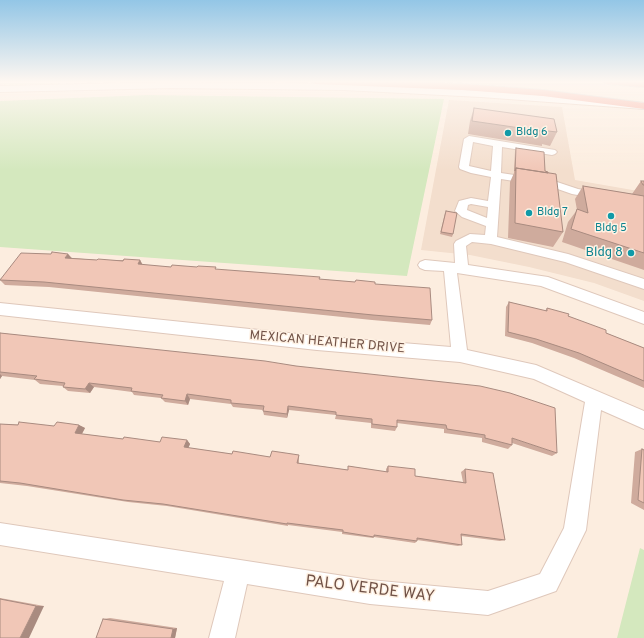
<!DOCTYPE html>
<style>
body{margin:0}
canvas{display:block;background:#fceddf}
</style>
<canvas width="644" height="638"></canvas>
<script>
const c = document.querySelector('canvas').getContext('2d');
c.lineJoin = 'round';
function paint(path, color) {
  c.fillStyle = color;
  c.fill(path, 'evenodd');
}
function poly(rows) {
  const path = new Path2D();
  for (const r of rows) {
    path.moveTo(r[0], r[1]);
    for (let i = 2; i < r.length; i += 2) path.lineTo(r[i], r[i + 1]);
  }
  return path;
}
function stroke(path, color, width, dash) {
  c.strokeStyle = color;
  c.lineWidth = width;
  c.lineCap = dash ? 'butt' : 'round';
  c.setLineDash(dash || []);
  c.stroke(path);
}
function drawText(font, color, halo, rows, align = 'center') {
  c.font = font + ' Overpass,sans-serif';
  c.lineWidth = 3;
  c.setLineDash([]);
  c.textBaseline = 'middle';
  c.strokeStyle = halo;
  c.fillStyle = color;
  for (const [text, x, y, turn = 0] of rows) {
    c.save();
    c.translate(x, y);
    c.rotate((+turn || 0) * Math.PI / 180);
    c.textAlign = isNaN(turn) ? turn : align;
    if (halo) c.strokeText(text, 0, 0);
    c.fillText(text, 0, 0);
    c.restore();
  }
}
const residential = poly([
 [449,100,562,107,575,180,644,192,644,301,594,283,529,267,470,255,421,250]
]);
const green = poly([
 [147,95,444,99,407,276,0,247,0,101],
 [640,548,644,550,644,638,617,638]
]);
const street = poly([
 [469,136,555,150,557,152,555,154,552,155,502,147,501,173,554,181,578,189,604,194,605,196,600,199,572,194,552,187,501,179,497,237,568,254,644,279,644,289,565,262,491,244,472,242,466,246,468,265,548,277,644,312,644,324,541,286,457,273,467,350,536,365,644,411,644,429,601,410,586,530,556,591,488,615,370,604,247,584,235,638,209,638,224,581,0,545,0,523,370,580,488,591,540,574,564,528,585,402,534,379,460,362,317,350,0,315,0,303,317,336,451,347,444,271,425,270,420,268,418,265,420,262,425,260,455,263,454,244,456,241,470,234,485,235,486,226,462,217,455,211,459,201,471,198,488,201,491,177,471,173,460,169,459,167,464,139,469,136],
 [473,142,493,146,491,171,469,166,473,142],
 [471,204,488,207,487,218,467,210,468,205,471,204]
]);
const secondary = poly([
 [171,82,344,84,481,91,644,103,644,109,481,97,344,90,171,88,0,92,0,86,171,82]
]);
const highway = poly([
 [311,81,394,81,463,84,543,90,644,103,644,109,543,96,463,90,316,84,311,81],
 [602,81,644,81,644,87,607,84,602,81]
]);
const wall = poly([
 [474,108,557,132,550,146,542,144,542,146,468,134,470,121],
 [516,148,545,171,563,232,553,247,508,238,510,182,514,173,515,151],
 [641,181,644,181,644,270,562,242,568,222,577,210,575,199,583,186,632,194],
 [445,213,453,234,452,237,440,234],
 [51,254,68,254,72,258,97,260,140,260,143,265,171,267,216,270,375,284,432,320,430,325,372,320,49,287,5,285,0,280,0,279],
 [509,302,545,311,547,308,568,316,606,333,644,348,644,388,574,358,532,343,505,336,506,307],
 [0,333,296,366,557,453,552,456,512,443,512,445,508,449,482,442,482,438,444,433,444,429,397,423,397,427,395,431,371,428,371,423,335,419,336,415,289,410,287,418,264,415,263,411,263,410,233,407,231,404,190,399,188,405,165,402,161,398,134,395,132,392,94,387,90,393,68,391,63,387,63,386,40,384,35,380,2,376,0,379],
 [0,424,54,426,79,425,85,428,82,434,123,439,160,442,187,440,190,444,188,448,232,454,270,457,299,455,299,463,348,470,348,466,386,472,386,469,388,466,415,476,463,482,461,472,465,469,505,540,500,541,461,536,462,545,458,546,417,540,417,541,415,543,374,537,373,538,342,534,342,532,288,525,288,526,167,506,128,502,27,486,0,483],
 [642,449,644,450,644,510,631,503,635,452],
 [0,598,44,606,0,638],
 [110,618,177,628,175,638,96,638,103,619]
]);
const shadedWall = poly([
 [68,254,72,259,65,258],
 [140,260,143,266,138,264],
 [0,374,2,376,0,379],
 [89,383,94,387,90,393,85,389],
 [187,394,190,399,188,405,185,401],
 [288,406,289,410,287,418,287,414],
 [79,425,85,428,80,437,75,433],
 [187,440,190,444,187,451,184,447],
 [36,606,44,606,29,638,20,638],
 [177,628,175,638,171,638,173,629]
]);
const building = poly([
 [474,108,554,119,557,132,548,131,548,132,472,121,474,108],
 [516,148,544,152,545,171,548,172,548,173,516,168,515,171,516,148],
 [516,168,556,174,563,232,515,223,516,168],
 [641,181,644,181,644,185,643,185,641,181],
 [583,186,644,196,644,253,571,229,577,209,588,213,583,186],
 [446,211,457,213,453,234,441,232,446,211],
 [52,252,68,254,65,258,97,260,98,259,123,261,124,259,140,260,138,264,171,267,172,265,197,267,198,266,216,267,215,269,320,277,319,279,355,282,356,280,375,282,375,284,430,288,432,320,373,315,44,282,0,280,21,253,51,254,52,252],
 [509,302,547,311,547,308,569,314,568,316,606,330,606,333,644,348,644,381,579,353,536,339,508,332,509,302],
 [0,333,265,361,296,366,480,386,510,393,555,408,557,453,512,438,512,445,485,438,485,435,447,429,446,425,397,420,397,427,372,424,372,419,336,415,336,412,288,406,287,414,263,411,264,406,231,403,231,400,187,394,185,401,161,398,163,395,131,391,132,388,89,383,85,389,63,387,65,383,34,379,37,376,0,372,0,333],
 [19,422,54,426,57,422,79,425,75,433,123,439,124,437,160,442,162,437,187,440,184,447,232,454,233,451,270,457,272,451,299,455,297,463,348,470,348,466,388,472,388,466,415,469,415,476,466,483,465,469,493,473,505,540,461,534,462,545,417,538,417,541,374,535,374,537,343,532,343,530,287,523,287,524,163,504,123,500,20,483,0,481,0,424,18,425,19,422],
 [642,449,644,450,644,503,638,500,642,449],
 [0,599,36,606,20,638,0,638,0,599],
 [103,619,173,629,171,638,96,638,103,619]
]);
const markers = [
 [508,133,4,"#0f9aa8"],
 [529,213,4,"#0f9aa8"],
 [611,216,4,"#0f9aa8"],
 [631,253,4,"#0f9aa8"]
];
const farCulturenames = [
 ["Bldg 6",516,133],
 ["Bldg 7",537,213],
 ["Bldg 5",611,229,"center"]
];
const cultureNames = [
 ["Bldg 8",623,253]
];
const streetNames = [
 ["MEXICAN HEATHER DRIVE",327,343,5]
];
const nearStreetnames = [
 ["PALO VERDE WAY",370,590,7]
];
paint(residential, '#f3decd');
paint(green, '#d4e8be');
stroke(street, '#dfc8bb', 2);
stroke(secondary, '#e6cbbb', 2);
stroke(highway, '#d7cfcb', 2);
paint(street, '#fff');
paint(secondary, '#fff');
paint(highway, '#f6a496');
paint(wall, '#cfab9d');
paint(shadedWall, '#a98b80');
paint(building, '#f1c7b7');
stroke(building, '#a98b80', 1);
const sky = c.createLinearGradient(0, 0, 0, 170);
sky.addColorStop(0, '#93c6e6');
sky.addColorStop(0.48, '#fef7f1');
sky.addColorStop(1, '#fef7f100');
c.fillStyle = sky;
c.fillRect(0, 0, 644, 170);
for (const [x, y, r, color] of markers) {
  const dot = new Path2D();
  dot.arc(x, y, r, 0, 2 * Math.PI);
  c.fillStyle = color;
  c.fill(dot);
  stroke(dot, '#fff2e4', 1.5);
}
drawText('11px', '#0d838f', '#fff2e4', farCulturenames, 'left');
drawText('13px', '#0d838f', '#fff2e4', cultureNames, 'right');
drawText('13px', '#715247', '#fff2e4', streetNames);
drawText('16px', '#715247', '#fff2e4', nearStreetnames);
</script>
